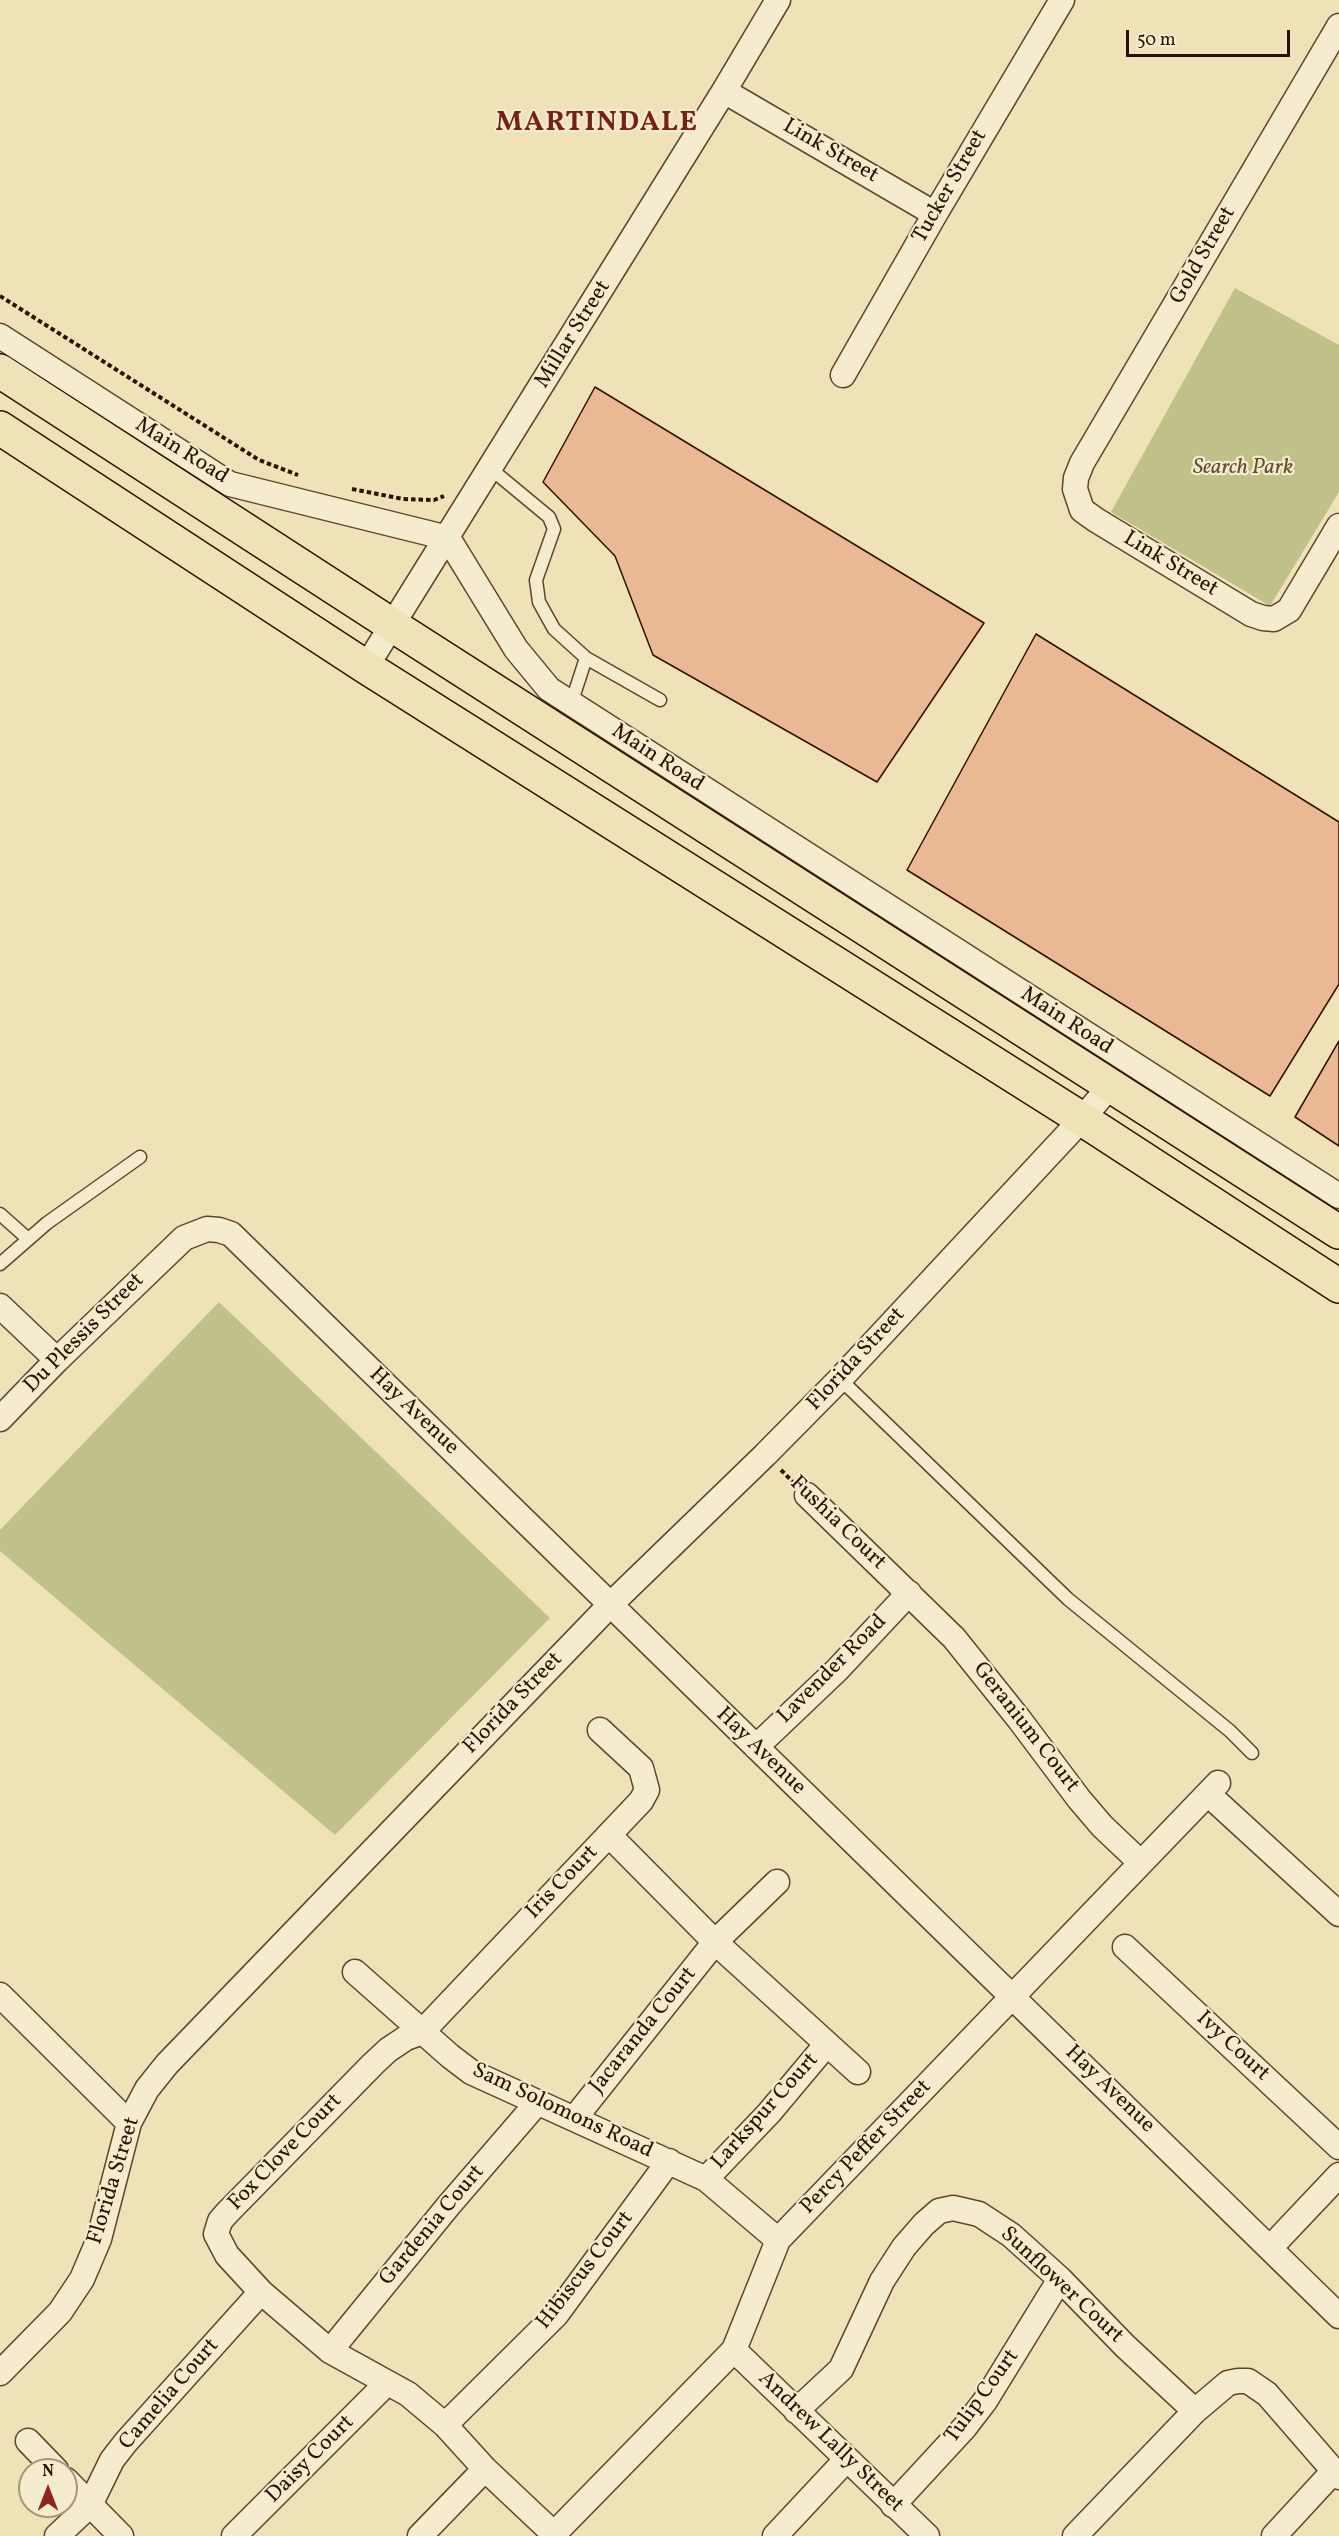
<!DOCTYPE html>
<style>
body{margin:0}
#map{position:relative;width:1339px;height:2536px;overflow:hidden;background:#efe2b6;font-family:Vollkorn,serif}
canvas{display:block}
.north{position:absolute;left:18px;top:2458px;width:60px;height:60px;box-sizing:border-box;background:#f5ecd0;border:2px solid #a5947e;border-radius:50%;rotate:0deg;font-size:16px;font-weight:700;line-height:24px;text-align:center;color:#2e1102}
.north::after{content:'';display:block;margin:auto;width:21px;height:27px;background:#8f2418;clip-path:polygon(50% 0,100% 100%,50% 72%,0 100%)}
.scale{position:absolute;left:1126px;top:30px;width:164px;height:27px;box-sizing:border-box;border:3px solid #2e1102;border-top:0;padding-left:8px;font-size:18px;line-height:21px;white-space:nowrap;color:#2e1102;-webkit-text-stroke:4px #f5ecd0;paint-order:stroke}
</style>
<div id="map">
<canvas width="1339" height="2536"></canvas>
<div class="north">N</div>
<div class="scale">50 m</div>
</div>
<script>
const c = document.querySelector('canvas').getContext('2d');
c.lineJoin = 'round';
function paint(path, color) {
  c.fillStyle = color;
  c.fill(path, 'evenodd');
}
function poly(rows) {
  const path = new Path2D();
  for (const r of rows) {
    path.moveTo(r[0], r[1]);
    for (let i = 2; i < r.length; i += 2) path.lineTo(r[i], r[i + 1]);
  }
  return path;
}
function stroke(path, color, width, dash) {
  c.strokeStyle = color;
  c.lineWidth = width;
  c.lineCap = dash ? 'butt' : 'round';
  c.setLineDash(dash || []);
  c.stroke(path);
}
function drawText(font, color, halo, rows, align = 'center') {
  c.font = font + ' Vollkorn,serif';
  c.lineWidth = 4.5;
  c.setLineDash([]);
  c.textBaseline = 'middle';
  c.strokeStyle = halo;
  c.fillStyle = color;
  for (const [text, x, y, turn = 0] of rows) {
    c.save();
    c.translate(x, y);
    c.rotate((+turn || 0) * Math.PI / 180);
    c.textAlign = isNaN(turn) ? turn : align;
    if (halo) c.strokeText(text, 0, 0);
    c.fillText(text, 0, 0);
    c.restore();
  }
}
const green = poly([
 [1235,288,1339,345,1339,492,1270,606,1111,512],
 [219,1302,550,1618,335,1835,0,1551,0,1530]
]);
const building = poly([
 [595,387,984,623,877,782,653,655,615,556,543,482,595,387],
 [1036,634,1339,822,1339,984,1270,1096,907,870,1036,634],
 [1339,1041,1339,1146,1295,1117,1339,1041]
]);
const path = poly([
 [0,296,259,460,298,475],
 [352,489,403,499,434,500,444,496],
 [781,1470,793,1482]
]);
const service = poly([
 [491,469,549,517,554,529,536,580,539,602,554,629,586,658,660,700],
 [571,704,586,658],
 [0,1214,27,1238],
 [0,1264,47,1223,140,1157],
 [840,1379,1068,1599,1230,1731,1252,1753]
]);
const minor = poly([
 [1339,26,1082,463,1076,478,1075,489,1082,510,1096,520,1251,614,1263,618,1274,619,1289,610,1339,526],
 [724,91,935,214],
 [0,336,230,484,448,538,516,649,549,689,1339,1196],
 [843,375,935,214,1062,0],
 [366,667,724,91,778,0],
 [0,1306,57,1360],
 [0,1419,57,1360,184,1238,207,1229,219,1230,231,1234,1339,2316],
 [807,1495,954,1638,1019,1719,1079,1799,1102,1826,1141,1863],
 [756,1747,837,1670,909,1593],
 [1208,1794,1339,1914],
 [609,1835,715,1942,858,2072],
 [1125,1947,1339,2147],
 [355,1972,450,2056,471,2072,706,2179,778,2240],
 [0,1995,129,2123],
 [574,2119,715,1942,777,1882],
 [706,2179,769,2113,826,2045],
 [1270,2248,1339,2175],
 [734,2350,927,2536],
 [330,2351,449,2205,537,2103],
 [0,2373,60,2312,82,2279,99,2239,129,2123,147,2089,167,2064,610,1605,765,1455,840,1379,1082,1119,1111,1085],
 [796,2411,841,2369,882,2281,904,2247,924,2224,939,2211,953,2208,979,2214,1011,2235,1060,2279,1125,2346,1195,2411],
 [445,2425,556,2315,669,2161],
 [28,2441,56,2470],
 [66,2480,121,2536],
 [893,2505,965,2427,985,2401,1060,2279],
 [554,2534,485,2469,445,2425,408,2394,330,2351,261,2292,227,2255,216,2234,220,2221,227,2213,373,2064,388,2050,406,2038,422,2032,641,1801,647,1790,641,1768,600,1730],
 [57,2536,90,2505,112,2460,126,2442,261,2292],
 [234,2536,387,2383],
 [420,2536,485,2469],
 [552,2536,734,2350,778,2240,1218,1783],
 [775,2536,846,2460],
 [1075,2536,1195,2411,1228,2383,1238,2381,1248,2381,1267,2394,1339,2477],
 [1274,2536,1333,2472]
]);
const primary = poly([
 [0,371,392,625,1339,1232],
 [0,428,366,667,1082,1119,1339,1286]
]);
const streetNames = [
 ["Link Street",830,152,30],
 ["Tucker Street",951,187,-60],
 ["Gold Street",1204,256,-60],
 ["Millar Street",574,335,-58],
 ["Main Road",181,452,32],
 ["Link Street",1170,565,31],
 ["Main Road",657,759,33],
 ["Main Road",1066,1022,33],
 ["Du Plessis Street",85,1334,-45],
 ["Florida Street",857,1360,-47],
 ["Hay Avenue",413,1412,44],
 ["Fushia Court",837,1524,44],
 ["Lavender Road",833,1670,-45],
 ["Florida Street",514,1704,-46],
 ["Geranium Court",1025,1728,52],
 ["Hay Avenue",760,1752,44],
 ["Iris Court",563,1883,-46],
 ["Jacaranda Court",644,2031,-51],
 ["Ivy Court",1232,2047,43],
 ["Hay Avenue",1109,2090,44],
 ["Sam Solomons Road",562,2112,25],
 ["Larkspur Court",766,2112,-48],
 ["Percy Peffer Street",867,2148,-46],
 ["Fox Clove Court",286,2153,-46],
 ["Florida Street",115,2181,-73],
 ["Gardenia Court",433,2226,-50],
 ["Hibiscus Court",586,2271,-52],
 ["Sunflower Court",1061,2286,43],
 ["Camelia Court",170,2395,-49],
 ["Tulip Court",983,2397,-54],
 ["Andrew Lally Street",830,2443,44],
 ["Daisy Court",311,2460,-45]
];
const parkNames = [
 ["Search Park",1243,469]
];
const districtNames = [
 ["MARTINDALE",597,125]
];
paint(green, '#c0c189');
paint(building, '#eab993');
stroke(building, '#2e1102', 1.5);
stroke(service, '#5e452f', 15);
stroke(minor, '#5e452f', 27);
stroke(primary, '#2e1102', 36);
stroke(path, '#2e1102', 4, [4.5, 3]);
stroke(service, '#f5ecd0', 12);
stroke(minor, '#f5ecd0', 24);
stroke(primary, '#efe2b6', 33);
drawText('22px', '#2e1102', '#f5ecd0', streetNames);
drawText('italic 22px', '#614f31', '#f5ecd0', parkNames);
c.letterSpacing = '1.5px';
drawText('bold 28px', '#7a1f14', '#f5ecd0', districtNames);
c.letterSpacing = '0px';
</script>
